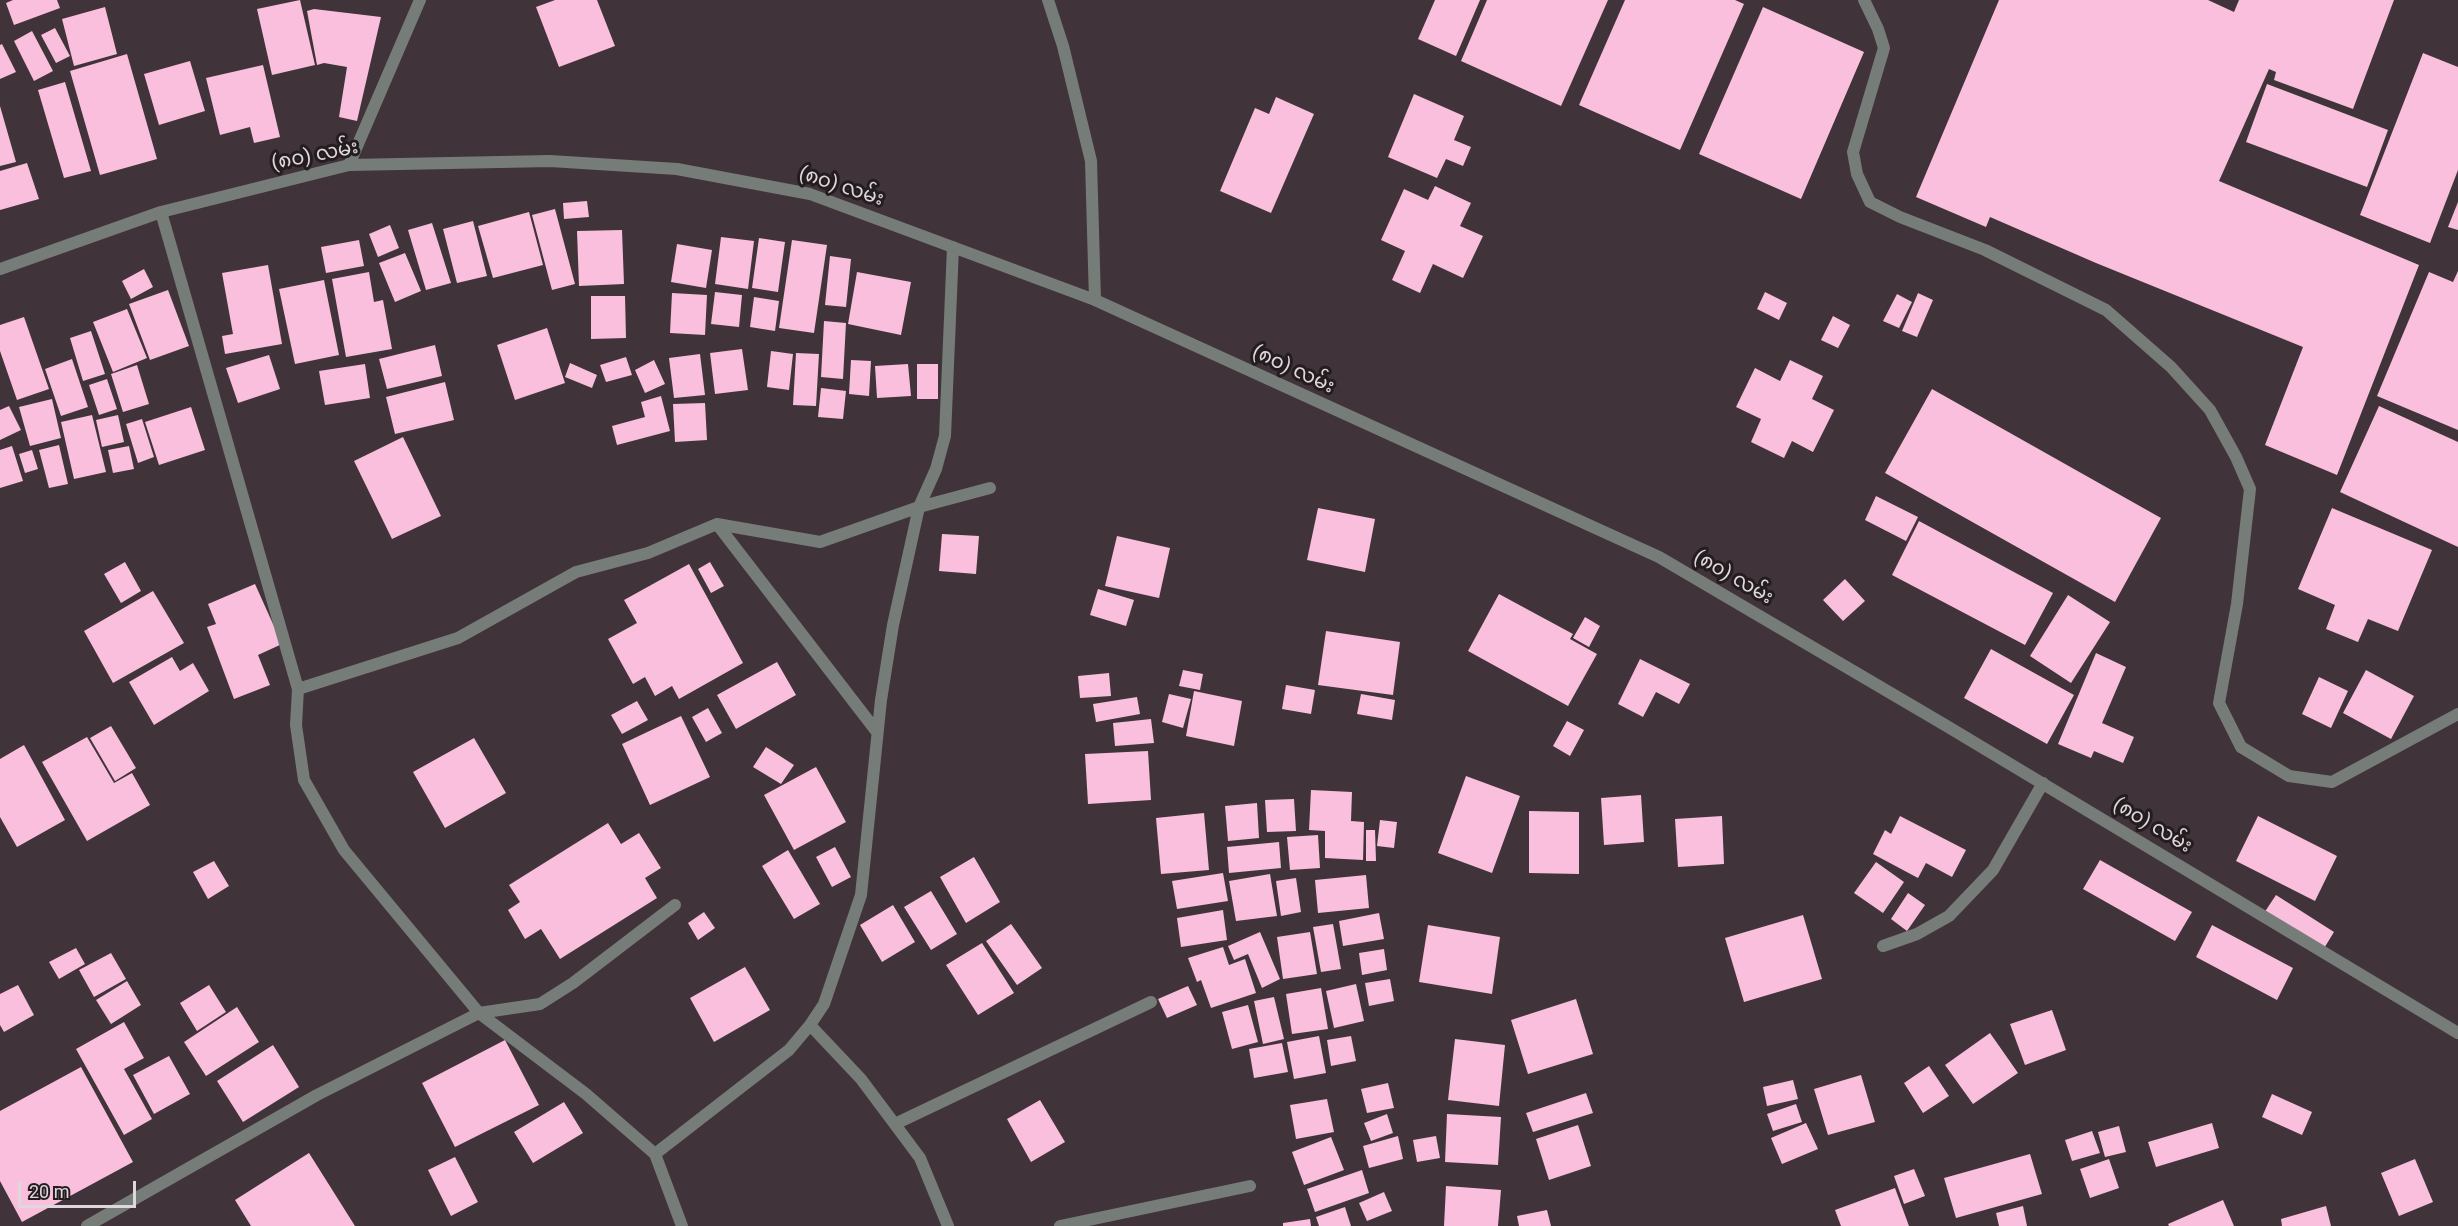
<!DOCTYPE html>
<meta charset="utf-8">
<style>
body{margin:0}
#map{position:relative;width:2458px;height:1226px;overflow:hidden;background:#41333a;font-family:Roboto,sans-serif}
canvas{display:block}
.scale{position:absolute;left:18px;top:1181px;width:118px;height:27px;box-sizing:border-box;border:3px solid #e0d7dc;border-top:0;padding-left:8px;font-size:18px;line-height:21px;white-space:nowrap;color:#e0d7dc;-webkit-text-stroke:4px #231d20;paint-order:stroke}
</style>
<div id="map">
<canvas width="2458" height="1226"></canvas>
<div class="scale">20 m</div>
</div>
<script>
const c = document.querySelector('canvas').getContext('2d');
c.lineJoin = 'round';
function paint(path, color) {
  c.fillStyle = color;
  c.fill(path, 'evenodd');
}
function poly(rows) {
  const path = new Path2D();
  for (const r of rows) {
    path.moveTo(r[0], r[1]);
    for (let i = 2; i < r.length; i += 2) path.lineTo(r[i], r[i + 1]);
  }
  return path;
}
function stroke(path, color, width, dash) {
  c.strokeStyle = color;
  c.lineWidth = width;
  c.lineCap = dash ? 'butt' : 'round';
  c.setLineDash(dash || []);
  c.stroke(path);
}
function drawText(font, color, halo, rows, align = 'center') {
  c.font = font + ' Roboto,"Noto Sans Myanmar",sans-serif';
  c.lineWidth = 6;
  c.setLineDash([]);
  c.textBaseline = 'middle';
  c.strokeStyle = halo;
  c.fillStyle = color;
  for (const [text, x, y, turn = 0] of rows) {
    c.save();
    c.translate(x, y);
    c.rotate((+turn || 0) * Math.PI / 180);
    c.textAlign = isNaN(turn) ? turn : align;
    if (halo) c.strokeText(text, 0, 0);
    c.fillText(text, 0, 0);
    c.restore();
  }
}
const building = poly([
 [13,0,57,0,60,8,14,25,6,3],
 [300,0,315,65,272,75,257,9],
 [555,0,597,0,615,46,559,67,536,7],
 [1435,0,1480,0,1456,56,1418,39],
 [1487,0,1608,0,1561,106,1461,61],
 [1625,0,1735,0,1744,4,1680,150,1579,105],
 [1999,0,2208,0,2234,12,2239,0,2394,0,2353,109,2274,80,2276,72,2269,69,2219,181,2419,265,2337,475,2265,445,2303,347,2096,263,1990,217,1986,227,1916,197],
 [105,7,117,54,74,66,62,19],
 [1763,7,1864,52,1801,199,1699,154],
 [314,9,381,17,357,121,339,117,347,67,324,63,317,65,307,11],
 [55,28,70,56,56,63,41,35],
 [32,31,53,71,34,81,14,41],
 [2,44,16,72,0,79,0,45],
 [2423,53,2458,67,2458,170,2430,243,2360,215],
 [127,54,157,159,100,175,70,71],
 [190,61,205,111,159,125,144,74],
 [263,65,280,137,254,143,250,127,220,135,206,78],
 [65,82,91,171,64,178,38,90],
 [2267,84,2388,130,2367,187,2246,142],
 [1414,94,1464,116,1454,140,1471,147,1463,166,1446,159,1437,178,1388,157],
 [1276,97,1314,114,1271,213,1220,191,1255,108,1269,114],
 [0,106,16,162,0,166],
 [27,163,39,199,0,210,0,171],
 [1435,186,1471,203,1460,226,1483,236,1463,278,1433,264,1420,293,1392,280,1405,251,1381,240,1404,189,1428,200],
 [587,201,589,217,564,219,563,203],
 [2458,202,2458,230,2448,227],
 [555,209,575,284,552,290,532,215],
 [529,212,543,265,493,278,478,226],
 [473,221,487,276,457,283,443,229],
 [432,223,451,283,426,290,408,230],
 [390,225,399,248,378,257,369,234],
 [622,230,624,284,579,286,577,231],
 [721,237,754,241,748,289,715,284],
 [759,238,785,242,778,292,752,288],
 [359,240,364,266,326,273,321,247],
 [792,240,827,245,814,333,779,328],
 [677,244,712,250,706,288,671,282],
 [405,253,421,291,395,302,379,263],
 [830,256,851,259,846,307,825,305],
 [268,265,282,344,225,354,222,336,233,334,222,273],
 [144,269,153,287,131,299,122,281],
 [2458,271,2458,430,2377,396,2429,272,2453,282],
 [369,272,374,302,383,300,392,349,346,357,332,279],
 [857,272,911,282,901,335,848,324],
 [324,280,339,355,295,364,279,289],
 [168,290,189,346,150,360,129,304],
 [715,292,742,295,739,327,711,324],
 [1765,292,1787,303,1779,320,1757,309],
 [672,293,707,295,705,335,670,333],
 [1918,293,1933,300,1917,337,1902,331],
 [1897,294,1912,302,1899,328,1883,321],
 [591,296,625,296,626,338,591,339],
 [754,297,779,301,775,331,750,327],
 [127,309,147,358,113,372,93,322],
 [1833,316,1850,325,1838,348,1821,340],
 [24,317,49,389,17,400,0,351,0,325],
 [824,321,846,323,843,379,821,377],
 [547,328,565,383,515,400,497,345],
 [91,331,105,374,83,381,70,338],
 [435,345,442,376,387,389,379,359],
 [742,349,748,390,715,394,710,353],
 [771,351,793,354,789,390,767,387],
 [796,353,819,354,816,406,793,405],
 [700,354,705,395,674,398,669,358],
 [269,355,280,389,238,403,226,368],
 [626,357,632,375,606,382,600,365],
 [72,359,88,407,61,416,45,369],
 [654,360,665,384,645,393,635,370],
 [851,360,871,361,869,396,849,394],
 [1790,360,1823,376,1812,399,1834,410,1813,452,1792,441,1784,458,1751,442,1761,419,1736,407,1755,368,1780,381],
 [570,363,597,375,592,388,565,377],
 [365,364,370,398,325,405,319,371],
 [908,364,911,396,877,398,875,366],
 [917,364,938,364,938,399,917,399],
 [137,365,149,404,123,412,111,374],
 [107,379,117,409,99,415,89,385],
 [445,382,454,420,395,434,386,397],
 [821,388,846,391,843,419,818,417],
 [1932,389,2161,518,2115,602,1885,473],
 [661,396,670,431,617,445,612,426,645,417,641,402],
 [52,399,61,438,30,446,19,407],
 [705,403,707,440,675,442,673,404],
 [9,406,21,430,0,440,0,410],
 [2379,406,2458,442,2458,547,2340,492],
 [191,407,205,450,159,465,145,422],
 [92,415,106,472,74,479,61,422],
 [118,415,124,442,102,447,96,420],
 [142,419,154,457,138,463,126,424],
 [403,437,441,516,392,539,354,461],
 [59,445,68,484,49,488,39,450],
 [12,446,23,481,0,488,0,450],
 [129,446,134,469,113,473,108,450],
 [32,450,38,469,25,473,19,454],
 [1876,496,1918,517,1906,541,1865,520],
 [1318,508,1375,519,1365,572,1307,560],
 [2332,508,2432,550,2398,631,2368,619,2358,642,2326,629,2335,605,2298,589],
 [1919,521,2053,593,2025,645,1892,575],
 [942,534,979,536,976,574,939,571],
 [1117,536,1170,548,1159,598,1105,586],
 [125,562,141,591,121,603,104,574],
 [710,562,724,586,711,593,698,569],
 [689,564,743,663,679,699,672,686,655,696,645,677,633,684,608,639,637,623,624,600],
 [1845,579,1865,601,1843,621,1823,600],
 [255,584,282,644,258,655,270,685,234,699,207,627,216,624,208,604],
 [1098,589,1134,600,1126,626,1090,615],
 [153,591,184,643,113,683,84,631],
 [1499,594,1573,634,1570,639,1597,654,1568,706,1468,651],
 [2068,595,2110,622,2071,683,2030,656],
 [1585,617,1600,626,1589,647,1573,638],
 [1326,631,1400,642,1393,695,1318,685],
 [1991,649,2074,695,2047,744,1964,698],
 [2096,653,2126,667,2102,723,2134,737,2123,763,2094,751,2091,758,2058,744],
 [172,657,180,671,193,663,209,691,154,725,129,682],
 [1640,659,1690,684,1679,704,1656,692,1643,717,1618,704],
 [777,662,796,695,736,729,717,695],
 [1183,670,1203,674,1200,690,1179,686],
 [2366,670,2414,696,2391,739,2343,713],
 [1109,673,1111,696,1080,698,1078,676],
 [2319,677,2348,691,2331,728,2302,714],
 [1286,685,1315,690,1311,714,1282,709],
 [1194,691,1242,701,1234,746,1186,736],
 [1169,694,1191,699,1183,728,1162,722],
 [1361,694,1395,700,1392,720,1357,714],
 [1137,697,1140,714,1096,722,1093,704],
 [637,701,648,720,622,734,611,715],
 [708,708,722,733,706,742,692,717],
 [681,716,710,777,650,805,622,744],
 [1151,719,1154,743,1115,746,1113,723],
 [1567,721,1584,730,1570,756,1553,746],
 [111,726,136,768,115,781,90,738],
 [87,737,114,783,132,773,150,805,87,841,42,762],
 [474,738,506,793,445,828,413,772],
 [24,745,65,820,17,847,0,817,0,759],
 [766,747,794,765,781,784,753,767],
 [1148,751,1151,800,1088,804,1085,754],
 [816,767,846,822,794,850,764,795],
 [1466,776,1520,796,1492,873,1438,853],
 [1311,790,1352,792,1351,821,1364,822,1363,860,1325,858,1325,831,1309,830],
 [1641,795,1644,842,1604,845,1601,798],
 [1294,799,1296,831,1267,832,1265,800],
 [1257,803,1259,838,1228,841,1225,806],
 [1529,811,1579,812,1579,874,1529,873],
 [1204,813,1209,870,1161,874,1156,818],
 [1722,816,1724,864,1678,867,1675,819],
 [1900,816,1966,850,1952,877,1926,863,1918,878,1873,854,1885,830,1891,834],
 [2258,816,2337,856,2315,901,2236,861],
 [1380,820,1397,822,1394,848,1377,846],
 [608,823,621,844,639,833,661,868,645,878,657,898,560,959,541,929,525,939,508,910,520,902,509,885],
 [1366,830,1375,830,1376,861,1366,861],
 [1318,835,1320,868,1290,870,1287,837],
 [1279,842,1281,868,1229,873,1227,847],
 [835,847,851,877,832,887,816,857],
 [788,850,820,904,794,919,762,866],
 [974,857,1000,902,966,923,940,877],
 [2100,860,2192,912,2175,941,2083,889],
 [214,861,229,886,208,899,193,872],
 [1876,862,1904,882,1883,913,1854,893],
 [1223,873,1228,901,1177,909,1172,881],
 [1270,874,1277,916,1236,921,1229,881],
 [1366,875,1369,908,1318,913,1315,880],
 [1296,878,1301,912,1281,916,1276,881],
 [931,891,957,934,931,950,904,907],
 [1908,893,1925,905,1907,931,1891,919],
 [2276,895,2334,932,2323,950,2264,913],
 [893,905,915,942,882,962,860,925],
 [1223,910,1227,940,1181,947,1177,918],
 [704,912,715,928,698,940,688,923],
 [1379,913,1384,939,1343,946,1339,921],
 [1803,915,1822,979,1744,1002,1725,938],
 [1011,924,1042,968,1017,985,986,941],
 [1333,924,1341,969,1321,972,1313,927],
 [1428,925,1500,937,1492,994,1419,982],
 [2212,925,2293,968,2277,1000,2196,957],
 [1260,932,1280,979,1262,988,1248,954,1234,960,1228,946],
 [1310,932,1317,974,1283,979,1277,937],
 [982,943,1014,993,978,1015,946,965],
 [1223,947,1229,965,1245,959,1256,993,1211,1008,1201,980,1197,982,1188,958],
 [76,948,85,964,59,979,49,962],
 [1384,949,1387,970,1362,975,1359,953],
 [111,953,126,979,94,997,79,970],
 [745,967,770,1010,714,1042,690,998],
 [1390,979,1394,1001,1369,1006,1365,983],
 [127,981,141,1005,111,1024,96,1000],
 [1356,984,1364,1021,1334,1028,1326,991],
 [18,985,34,1015,4,1032,0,1025,0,994],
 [209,985,226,1012,197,1031,180,1003],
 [1188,986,1197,1005,1167,1018,1158,999],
 [1321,988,1328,1029,1292,1034,1286,994],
 [1274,997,1284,1039,1263,1044,1254,1001],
 [1576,999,1593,1054,1528,1074,1511,1020],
 [1248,1005,1258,1042,1232,1049,1222,1012],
 [237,1007,259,1042,206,1076,184,1042],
 [2052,1010,2066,1050,2025,1065,2010,1024],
 [124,1022,144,1058,124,1069,152,1119,124,1135,76,1049],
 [1990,1033,2018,1073,1973,1104,1945,1065],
 [1319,1036,1326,1073,1294,1079,1287,1042],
 [1351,1036,1356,1061,1331,1066,1327,1040],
 [1455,1039,1505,1045,1499,1106,1448,1100],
 [505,1040,539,1105,455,1147,422,1083],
 [1282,1043,1288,1072,1254,1078,1249,1049],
 [273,1045,299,1087,243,1122,217,1081],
 [169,1056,190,1094,154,1114,133,1075],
 [1929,1066,1949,1096,1923,1113,1904,1083],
 [81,1067,133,1162,22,1222,0,1181,0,1111],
 [1861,1075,1875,1122,1828,1135,1814,1089],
 [1793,1080,1798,1099,1767,1106,1763,1087],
 [1388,1083,1394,1108,1367,1113,1361,1089],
 [1586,1093,1593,1113,1533,1132,1526,1113],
 [2272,1094,2312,1112,2302,1135,2262,1117],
 [1327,1099,1334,1132,1296,1139,1290,1105],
 [1040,1100,1065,1142,1031,1162,1007,1119],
 [564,1102,583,1133,533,1163,514,1132],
 [1796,1104,1802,1122,1773,1131,1767,1114],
 [1387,1114,1393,1133,1371,1141,1364,1123],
 [1447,1114,1501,1117,1498,1165,1445,1162],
 [1806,1123,1818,1149,1782,1164,1771,1138],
 [2212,1123,2219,1148,2156,1167,2148,1142],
 [1578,1125,1591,1166,1549,1180,1536,1139],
 [2119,1126,2126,1152,2105,1157,2098,1132],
 [2092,1131,2100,1153,2072,1161,2065,1140],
 [1398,1136,1403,1159,1369,1168,1363,1146],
 [1436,1136,1440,1158,1417,1162,1413,1140],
 [1331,1137,1344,1170,1304,1185,1292,1152],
 [309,1153,355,1226,251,1226,235,1200],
 [2030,1154,2042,1194,1956,1218,1944,1178],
 [455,1157,478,1202,451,1216,428,1170],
 [2109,1159,2119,1188,2090,1198,2080,1169],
 [2415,1159,2433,1202,2399,1216,2381,1173],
 [1914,1169,1925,1196,1904,1204,1894,1176],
 [1362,1170,1369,1193,1315,1212,1307,1189],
 [1446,1186,1501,1190,1498,1226,1444,1226],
 [1895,1188,1909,1226,1841,1226,1835,1210],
 [1384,1192,1392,1211,1367,1221,1359,1203],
 [2223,1200,2234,1226,2169,1226,2168,1224],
 [2023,1206,2027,1226,1999,1226,1996,1213],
 [2326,1206,2331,1226,2282,1226,2281,1219],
 [1345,1207,1351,1226,1319,1226,1316,1217],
 [1547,1210,1551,1226,1519,1226,1517,1216],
 [1310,1219,1311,1226,1283,1226,1283,1223]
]);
const lane = poly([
 [1048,0,1063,46,1091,161,1095,300],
 [1864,0,1878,29,1884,48,1853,152,1857,174,1870,202,1900,217,1985,250,2106,310,2171,367,2210,410,2236,457,2250,489,2237,604,2219,703,2241,747,2289,776,2332,782,2458,714],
 [1883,946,1917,934,1949,916,1993,870,2043,783]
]);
const street = poly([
 [349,165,420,0],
 [161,212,298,689,296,725,304,780,344,850,479,1013,586,1094,655,1154,682,1226],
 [0,269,161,212,349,165,550,161,677,169,810,194,1095,300,1659,557,1945,725,2458,1033],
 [717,524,877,732],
 [298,689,458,638,576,572,648,553,717,524,820,542,919,507,990,488],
 [810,1025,861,1079,920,1158,948,1226],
 [895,1124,1151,1002],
 [655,1154,789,1050,810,1025,824,1004,861,895,881,700,893,625,919,507,936,469,945,436,953,247],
 [87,1226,317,1095,479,1013,540,1004,573,983,675,905],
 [1060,1226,1250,1186]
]);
const streetNames = [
 ["(၈၀) လမ်း",315,156,-11],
 ["(၈၀) လမ်း",841,187,18],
 ["(၈၀) လမ်း",1293,370,25],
 ["(၈၀) လမ်း",1733,578,30],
 ["(၈၀) လမ်း",2152,826,31]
];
paint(building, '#f9bfdc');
stroke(lane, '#767d79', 12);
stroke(street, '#767d79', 12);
drawText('20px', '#e0d7dc', '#231d20', streetNames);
</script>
